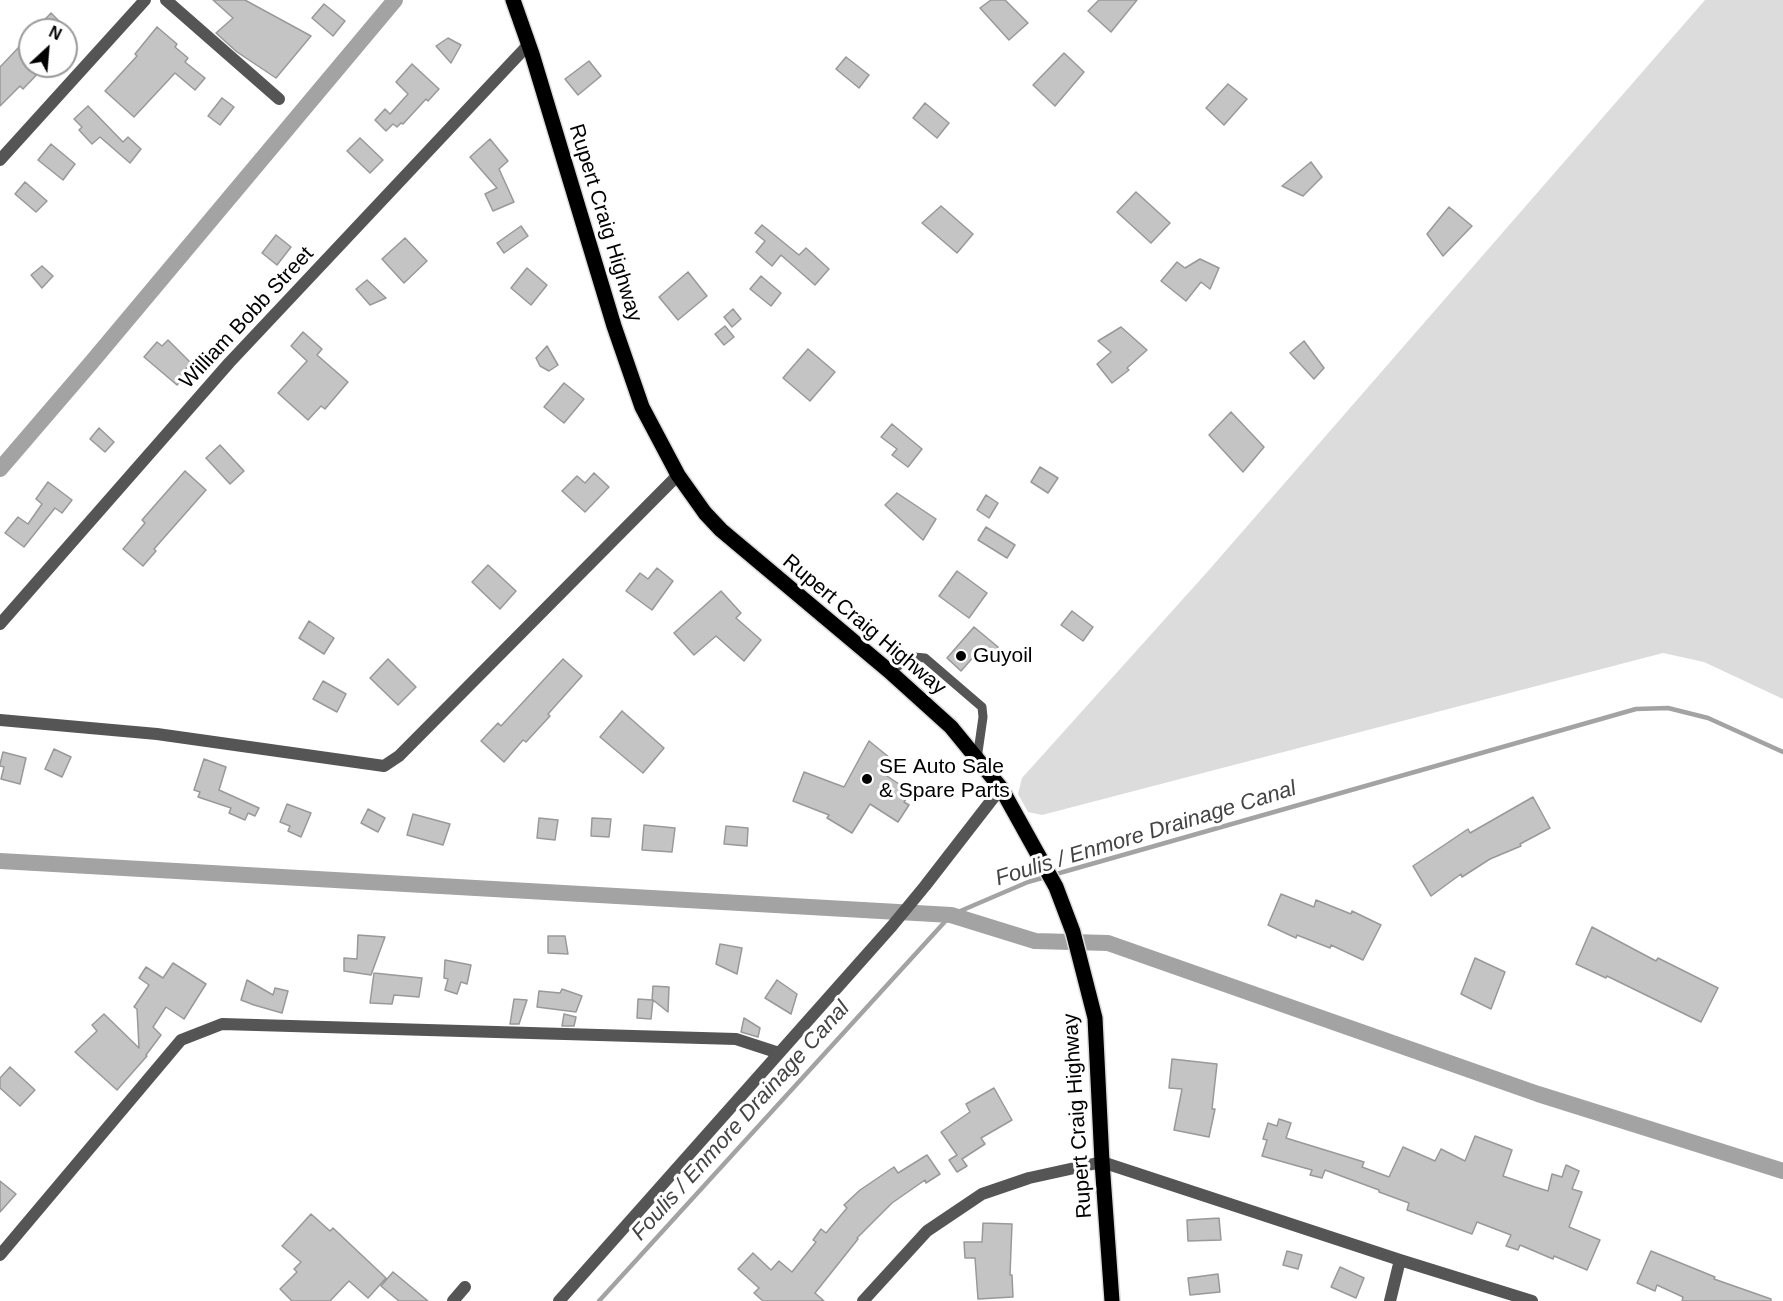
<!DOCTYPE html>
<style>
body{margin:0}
#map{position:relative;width:1783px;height:1301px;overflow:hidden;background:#fff;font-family:Arial,sans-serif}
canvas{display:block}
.north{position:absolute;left:18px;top:18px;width:60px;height:60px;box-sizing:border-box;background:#fff;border:2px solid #999;border-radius:50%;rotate:26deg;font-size:16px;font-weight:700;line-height:24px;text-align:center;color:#000}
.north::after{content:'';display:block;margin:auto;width:21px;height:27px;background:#000;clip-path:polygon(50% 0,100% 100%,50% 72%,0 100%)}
</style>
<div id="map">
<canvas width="1783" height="1301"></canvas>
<div class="north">N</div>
</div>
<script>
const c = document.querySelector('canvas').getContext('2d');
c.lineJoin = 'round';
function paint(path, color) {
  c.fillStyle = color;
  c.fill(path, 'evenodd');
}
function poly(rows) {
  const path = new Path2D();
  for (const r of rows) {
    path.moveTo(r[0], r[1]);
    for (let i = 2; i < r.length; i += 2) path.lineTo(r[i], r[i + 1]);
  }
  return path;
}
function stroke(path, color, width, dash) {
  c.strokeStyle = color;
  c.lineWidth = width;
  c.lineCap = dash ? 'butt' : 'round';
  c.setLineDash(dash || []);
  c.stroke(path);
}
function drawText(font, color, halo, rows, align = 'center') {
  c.font = font + ' Arial,sans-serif';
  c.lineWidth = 6;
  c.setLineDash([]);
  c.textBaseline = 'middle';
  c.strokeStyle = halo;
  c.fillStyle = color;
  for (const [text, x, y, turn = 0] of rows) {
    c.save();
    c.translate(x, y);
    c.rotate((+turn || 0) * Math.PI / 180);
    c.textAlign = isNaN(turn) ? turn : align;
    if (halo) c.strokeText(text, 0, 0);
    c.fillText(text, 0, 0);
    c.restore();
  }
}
const green = poly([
 [1705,0,1783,0,1783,699,1704,662,1663,653,1042,815,1028,812,1018,794,1022,778,1209,570]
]);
const stream = poly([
 [599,1301,951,915,1028,882,1636,709,1668,708,1708,718,1783,752]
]);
const canal = poly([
 [0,469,91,363,395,0],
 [0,861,951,915,1035,941,1108,943,1538,1094,1783,1171]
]);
const building = poly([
 [213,0,245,0,311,36,276,78,237,52,216,33,233,18,213,0],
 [991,0,1005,0,1028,23,1009,40,980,8,991,0],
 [1099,0,1137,0,1111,32,1088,11,1099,0],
 [324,4,345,21,333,36,312,18,324,4],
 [51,13,68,30,35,30,51,13],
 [157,27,177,44,175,47,188,58,185,62,205,78,195,90,175,73,134,117,105,91,137,56,135,54,157,27],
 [448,38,461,45,451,63,436,46,448,38],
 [20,46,30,55,30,66,45,66,23,89,20,86,0,106,0,67,20,46],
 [1064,53,1084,72,1055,106,1033,85,1064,53],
 [846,57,869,75,859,88,836,69,846,57],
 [589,61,601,76,578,95,565,79,589,61],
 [412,64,439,89,428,101,426,99,403,124,401,123,397,127,393,124,386,131,375,120,385,109,390,114,408,94,396,82,412,64],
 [1228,84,1247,99,1224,125,1206,108,1228,84],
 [222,98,234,107,220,125,208,116,222,98],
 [925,103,949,123,937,138,913,118,925,103],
 [88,106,123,142,128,137,141,149,130,163,100,137,92,144,79,130,82,127,74,119,88,106],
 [360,138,383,160,370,173,347,151,360,138],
 [490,139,508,161,499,169,514,202,493,211,485,194,497,188,470,157,490,139],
 [51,144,75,164,63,180,38,160,51,144],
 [1311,162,1322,177,1303,196,1282,186,1311,162],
 [25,182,47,201,36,212,15,194,25,182],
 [1136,192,1170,223,1151,243,1117,212,1136,192],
 [941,206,973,234,957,253,922,223,941,206],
 [1449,207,1472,226,1443,256,1427,234,1449,207],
 [762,225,799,255,806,248,829,269,815,285,781,255,772,266,756,252,765,241,755,233,762,225],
 [521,226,528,236,504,253,497,243,521,226],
 [276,235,291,247,277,265,262,253,276,235],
 [405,238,427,261,404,283,382,259,405,238],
 [1200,259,1219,268,1210,289,1201,282,1186,301,1161,281,1177,262,1185,268,1200,259],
 [42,266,53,276,42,288,31,275,42,266],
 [527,268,547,285,531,305,511,288,527,268],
 [688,272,707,296,678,320,659,297,688,272],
 [761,276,781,293,771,306,750,289,761,276],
 [367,280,386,298,370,305,356,289,367,280],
 [733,309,741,319,732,327,724,317,733,309],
 [725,326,734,337,724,345,715,334,725,326],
 [1121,327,1147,350,1127,368,1129,370,1112,383,1097,364,1111,352,1098,341,1121,327],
 [303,332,322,349,317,355,348,382,325,409,321,406,308,420,278,393,307,361,291,346,303,332],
 [168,340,191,363,184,371,188,374,177,385,144,357,157,342,162,346,168,340],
 [1304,341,1324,368,1314,379,1290,353,1304,341],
 [547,346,558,365,549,371,540,366,536,358,547,346],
 [808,349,835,372,810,401,783,378,808,349],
 [564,383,584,399,564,423,544,407,564,383],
 [1231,412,1264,447,1243,472,1209,435,1231,412],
 [892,424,922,449,908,467,892,455,897,449,881,437,892,424],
 [99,428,114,442,105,452,90,439,99,428],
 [220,445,244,471,230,484,206,458,220,445],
 [1040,467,1058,478,1048,493,1031,482,1040,467],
 [185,471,206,490,154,549,156,551,143,566,123,549,145,523,142,520,185,471],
 [594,473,609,487,585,512,562,491,577,476,585,483,594,473],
 [48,482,72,500,62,513,55,508,24,547,5,533,18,517,28,524,42,504,36,499,48,482],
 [897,493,936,519,923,540,885,505,897,493],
 [986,495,998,503,989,518,977,510,986,495],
 [986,527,1015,545,1007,558,978,540,986,527],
 [488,565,516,591,500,609,472,582,488,565],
 [657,568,673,581,652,610,626,591,640,573,648,579,657,568],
 [957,571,987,593,969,618,939,596,957,571],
 [721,591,741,613,736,618,761,640,744,661,716,636,694,655,674,633,721,591],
 [1072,611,1093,627,1083,641,1061,625,1072,611],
 [309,621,334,638,324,654,299,638,309,621],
 [974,627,998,647,985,662,976,654,961,671,947,658,974,627],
 [388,659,416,687,398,705,370,678,388,659],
 [563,659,582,676,548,714,550,716,526,742,523,740,504,762,481,741,498,723,501,726,563,659],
 [323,681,346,694,337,712,313,699,323,681],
 [622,711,664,748,643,773,600,737,622,711],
 [869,741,895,762,887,776,911,792,904,802,909,805,898,822,870,804,852,833,827,818,829,815,793,801,804,772,844,787,869,741],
 [54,749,71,757,62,777,45,769,54,749],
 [3,752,26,758,20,784,1,779,4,767,0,766,0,764,3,752],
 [204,759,226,767,219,790,259,808,255,816,248,813,245,820,229,813,231,808,198,797,200,792,194,790,204,759],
 [1533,797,1550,828,1520,844,1521,846,1490,859,1462,877,1461,874,1431,896,1413,866,1468,829,1470,833,1533,797],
 [287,804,311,813,301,837,288,831,290,826,280,822,287,804],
 [368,809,385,818,378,832,361,823,368,809],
 [413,814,450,824,443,845,407,835,413,814],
 [539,818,558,820,555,840,537,838,539,818],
 [592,818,611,819,609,837,591,836,592,818],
 [644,825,675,828,672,852,642,850,644,825],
 [726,826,748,828,747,846,724,844,726,826],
 [1281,894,1314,907,1316,900,1351,914,1352,911,1381,925,1363,960,1331,945,1330,948,1297,935,1296,938,1268,925,1281,894],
 [1592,927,1656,961,1658,958,1718,988,1701,1022,1607,976,1606,978,1576,964,1592,927],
 [358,935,385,937,371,975,344,971,344,958,357,959,358,935],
 [548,936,565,936,568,954,548,953,548,936],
 [720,944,742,948,737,974,716,964,720,944],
 [1475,958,1505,972,1491,1009,1461,994,1475,958],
 [445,960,471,965,467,984,461,982,457,994,445,990,448,979,444,978,445,960],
 [173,963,206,984,184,1019,166,1007,153,1027,161,1035,146,1055,147,1056,117,1090,75,1052,97,1031,92,1025,104,1014,139,1048,137,1009,134,1007,149,985,139,978,146,967,163,978,173,963],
 [374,973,422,978,419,997,394,995,392,1004,370,1003,374,973],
 [247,980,273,995,275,988,288,991,282,1013,254,1005,241,1000,247,980],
 [777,980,797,994,791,1014,765,998,777,980],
 [653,986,669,987,668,1012,653,1000,651,1019,637,1018,638,999,652,1000,653,986],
 [562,989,582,996,576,1012,537,1007,539,991,560,993,562,989],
 [514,999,527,1000,519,1024,510,1024,514,999],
 [564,1014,576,1017,574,1026,562,1026,564,1014],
 [744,1018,760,1028,758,1037,741,1032,744,1018],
 [1172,1059,1217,1064,1212,1109,1215,1109,1209,1137,1174,1130,1182,1089,1169,1088,1172,1059],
 [10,1067,35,1090,20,1106,0,1088,0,1078,10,1067],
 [994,1088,1012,1120,981,1138,985,1144,962,1159,967,1166,957,1172,949,1160,957,1155,941,1132,970,1112,966,1104,994,1088],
 [1279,1119,1291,1123,1286,1138,1364,1162,1362,1167,1389,1177,1403,1147,1435,1161,1441,1149,1465,1161,1475,1136,1512,1150,1503,1176,1535,1187,1548,1191,1552,1174,1562,1177,1566,1165,1579,1171,1572,1189,1582,1192,1569,1227,1600,1240,1587,1270,1554,1256,1553,1259,1520,1245,1518,1250,1506,1246,1511,1235,1477,1222,1472,1234,1407,1210,1409,1203,1379,1192,1379,1190,1325,1170,1322,1178,1310,1175,1312,1170,1262,1156,1267,1140,1263,1139,1268,1123,1277,1126,1279,1119],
 [927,1155,940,1174,926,1183,925,1180,892,1203,857,1238,858,1239,815,1293,824,1301,763,1301,754,1293,759,1288,738,1269,753,1253,771,1270,779,1261,792,1272,816,1242,813,1240,821,1229,826,1233,847,1208,844,1205,860,1190,894,1167,898,1173,927,1155],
 [0,1181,16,1194,0,1212,0,1181],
 [311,1214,330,1231,333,1228,386,1278,368,1298,349,1281,330,1301,292,1301,280,1289,297,1272,294,1269,301,1262,282,1246,311,1214],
 [1219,1218,1221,1240,1188,1241,1187,1220,1219,1218],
 [983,1223,1012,1224,1010,1275,1012,1275,1013,1297,978,1299,975,1258,965,1258,964,1242,982,1242,983,1223],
 [1287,1251,1302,1255,1298,1269,1283,1265,1287,1251],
 [1651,1251,1715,1277,1714,1279,1771,1299,1771,1301,1682,1301,1683,1297,1657,1285,1655,1291,1637,1283,1651,1251],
 [1340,1267,1364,1278,1356,1298,1331,1287,1340,1267],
 [393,1272,428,1301,399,1301,381,1286,393,1272],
 [1218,1274,1220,1292,1190,1295,1188,1278,1218,1274]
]);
const lane = poly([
 [889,671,914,657,925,658,982,707,983,717,977,759]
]);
const street = poly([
 [166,0,279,99],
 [0,160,145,0],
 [0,624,229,363,529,44],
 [0,720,157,734,384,766,399,756,678,475],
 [0,1255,181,1040,222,1024,736,1039,779,1053],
 [453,1301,465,1287],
 [559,1301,892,926,925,886,1001,788],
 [863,1301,927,1231,982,1194,1029,1178,1102,1162,1400,1260,1532,1301],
 [1390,1301,1400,1260]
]);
const primary = poly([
 [513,0,532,54,614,326,642,407,678,475,705,513,721,530,889,671,951,727,1001,788,1056,887,1073,932,1095,1018,1102,1162,1112,1301]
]);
const markers = [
 [961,656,6,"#000"],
 [867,779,6,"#000"]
];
const streetNames = [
 ["Rupert Craig Highway",605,223,73],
 ["William Bobb Street",247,318,-47],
 ["Rupert Craig Highway",864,625,40],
 ["Rupert Craig Highway",1078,1116,-94]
];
const poiNames = [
 ["Guyoil",973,656],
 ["SE Auto Sale",879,767],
 ["& Spare Parts",879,791]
];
const waterNames = [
 ["Foulis / Enmore Drainage Canal",1146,834,-17],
 ["Foulis / Enmore Drainage Canal",741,1121,-48]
];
paint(green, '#dcdcdc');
stroke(stream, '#a3a3a3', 4.5);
stroke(canal, '#a3a3a3', 16);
paint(building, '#c4c4c4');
stroke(building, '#999', 1.5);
stroke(primary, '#dbdbdb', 18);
stroke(lane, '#555', 9);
stroke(street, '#555', 12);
stroke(primary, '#000', 15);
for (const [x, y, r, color] of markers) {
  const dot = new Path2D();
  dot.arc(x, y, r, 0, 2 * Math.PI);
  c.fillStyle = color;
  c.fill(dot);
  stroke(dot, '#fff', 2);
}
drawText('21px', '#000', '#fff', streetNames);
drawText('21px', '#000', '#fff', poiNames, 'left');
drawText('italic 22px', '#444', '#fff', waterNames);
</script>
